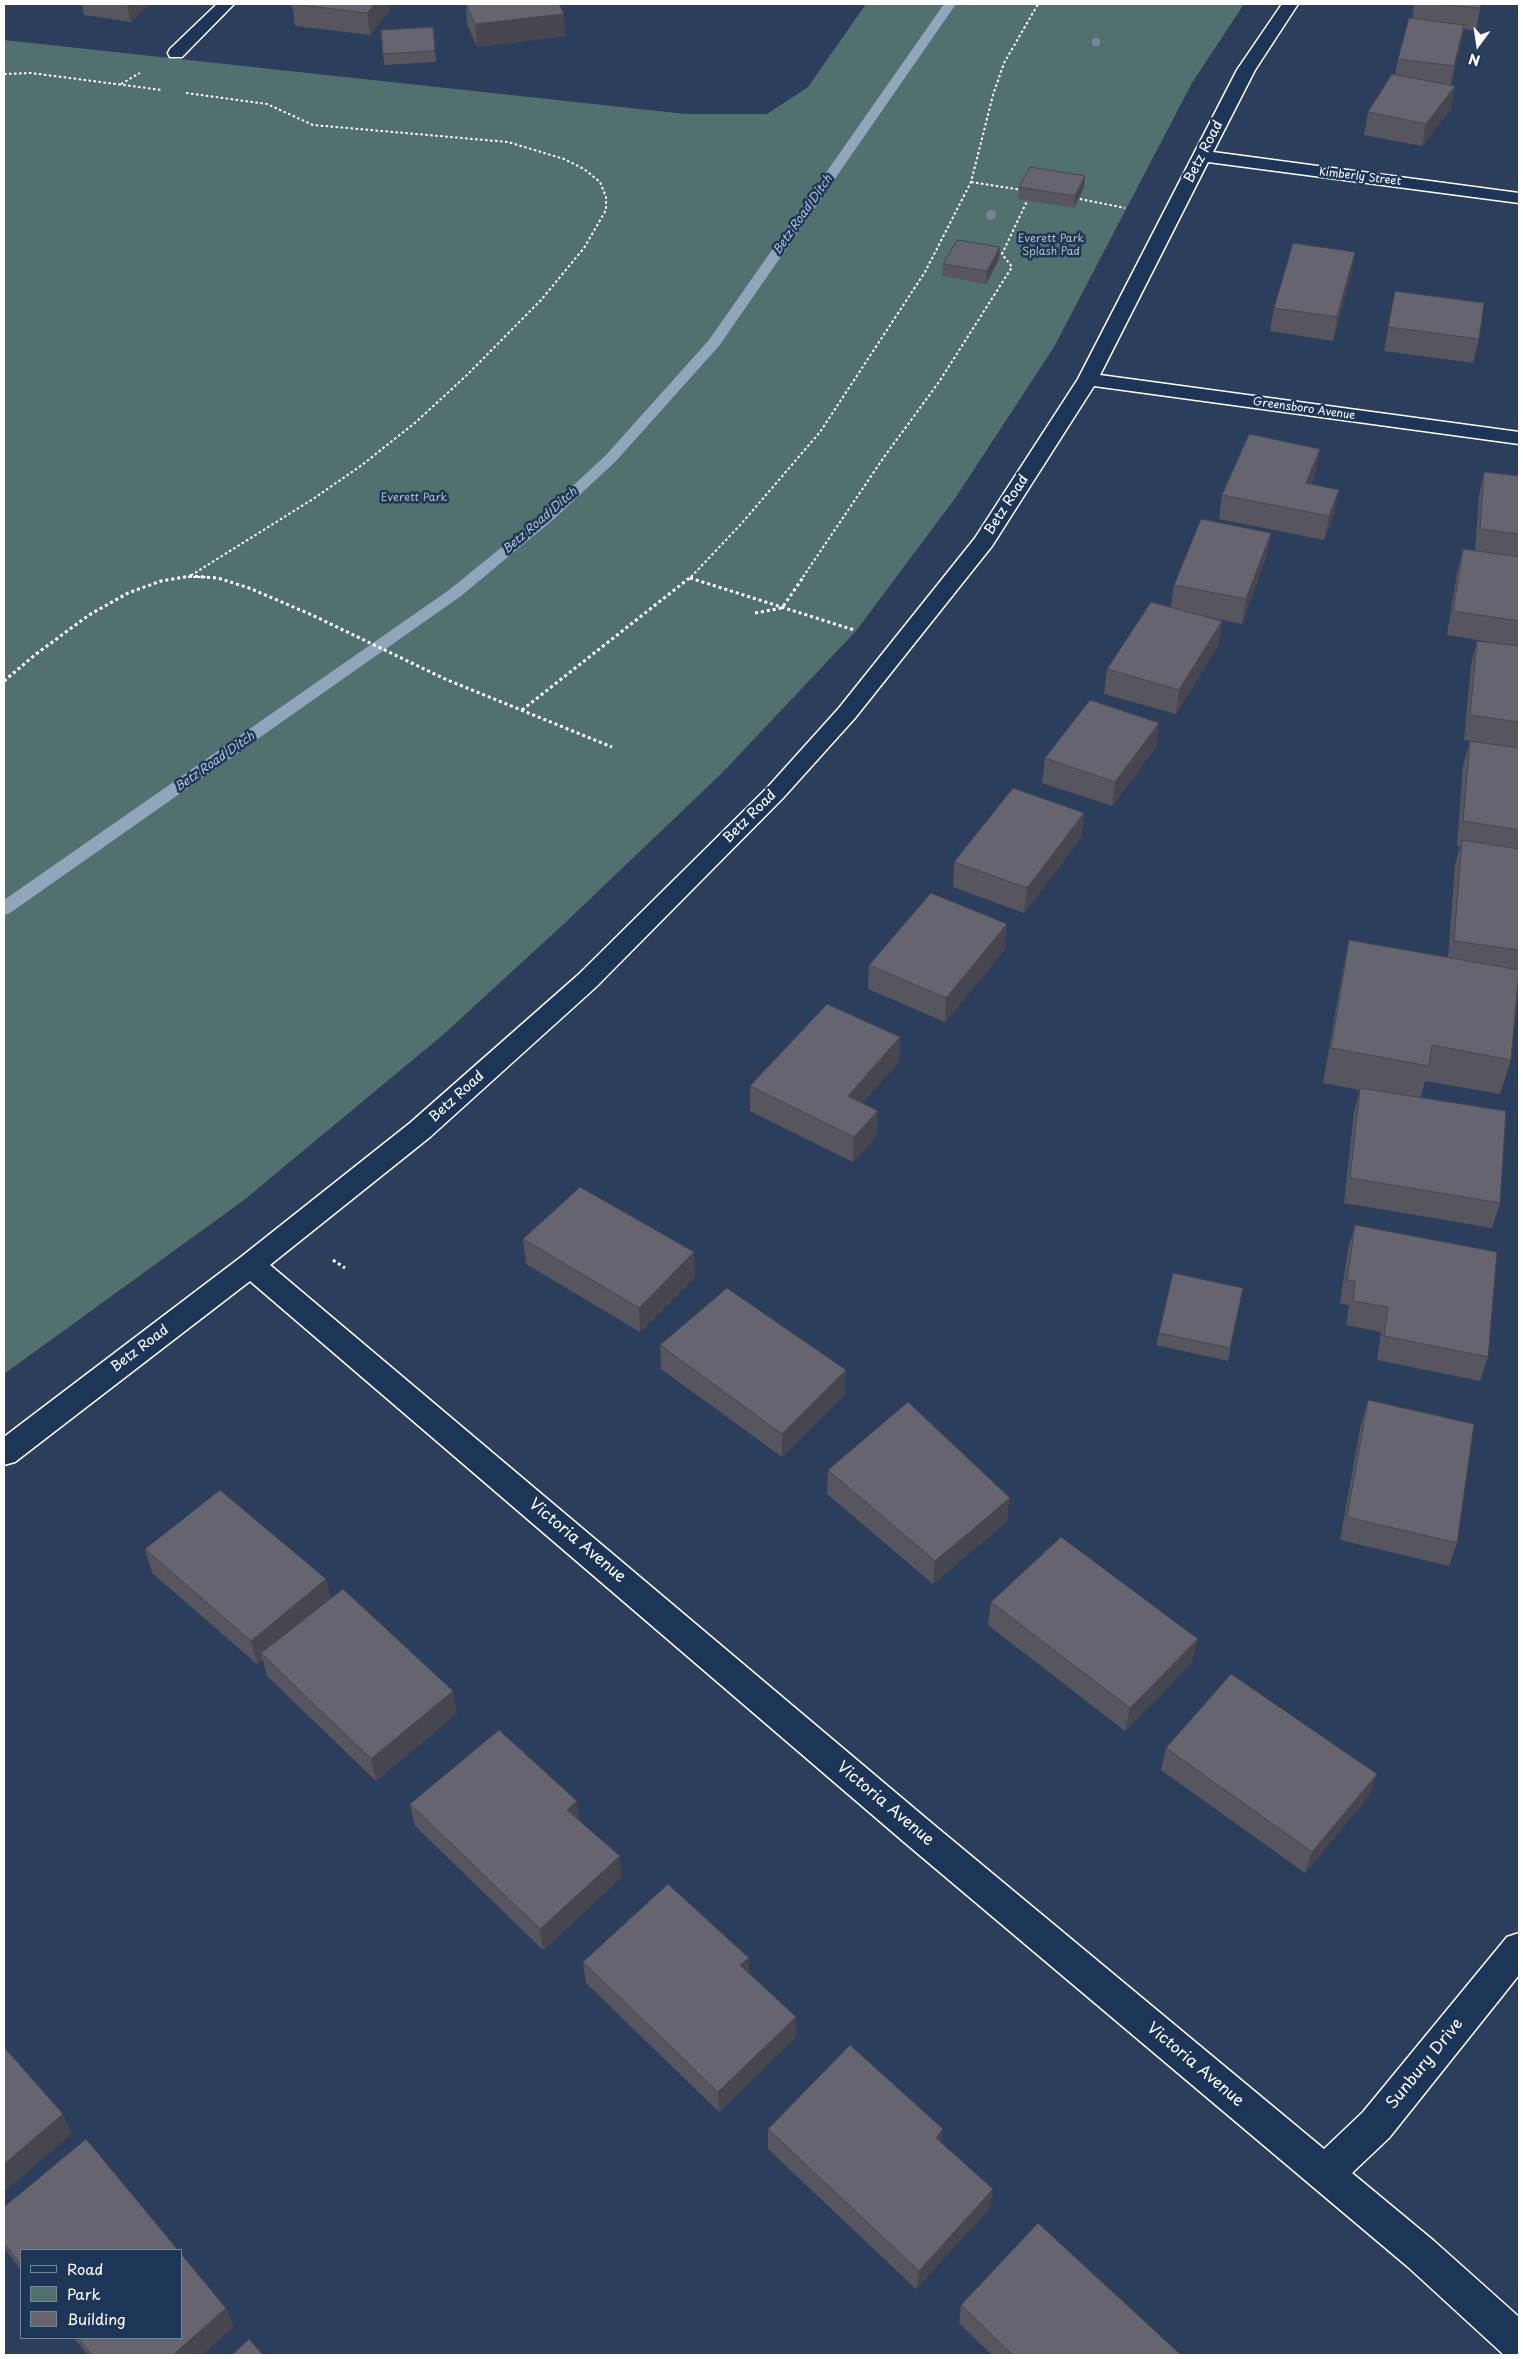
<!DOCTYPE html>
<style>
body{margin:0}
#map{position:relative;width:1523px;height:2359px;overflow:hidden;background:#2b3e5c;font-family:"Playpen Sans",sans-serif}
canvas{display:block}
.frame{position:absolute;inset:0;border:5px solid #fff;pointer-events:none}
.legend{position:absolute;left:20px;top:2249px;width:162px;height:90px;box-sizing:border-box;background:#1d3557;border:1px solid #77869a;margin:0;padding:6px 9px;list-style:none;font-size:15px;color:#fff}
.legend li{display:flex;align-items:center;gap:10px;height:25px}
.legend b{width:25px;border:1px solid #77869a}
.north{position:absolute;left:1453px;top:20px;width:50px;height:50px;-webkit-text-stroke:4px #1d3557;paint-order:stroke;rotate:194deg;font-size:14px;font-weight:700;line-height:20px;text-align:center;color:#fff}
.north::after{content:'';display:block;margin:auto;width:18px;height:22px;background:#fff;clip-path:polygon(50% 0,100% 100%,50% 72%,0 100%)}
</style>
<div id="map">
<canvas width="1523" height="2359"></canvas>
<div class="frame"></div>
<ul class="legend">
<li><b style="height:6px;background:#1d3557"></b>Road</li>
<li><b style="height:14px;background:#51706e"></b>Park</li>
<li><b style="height:14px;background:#65646f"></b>Building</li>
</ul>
<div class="north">N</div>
</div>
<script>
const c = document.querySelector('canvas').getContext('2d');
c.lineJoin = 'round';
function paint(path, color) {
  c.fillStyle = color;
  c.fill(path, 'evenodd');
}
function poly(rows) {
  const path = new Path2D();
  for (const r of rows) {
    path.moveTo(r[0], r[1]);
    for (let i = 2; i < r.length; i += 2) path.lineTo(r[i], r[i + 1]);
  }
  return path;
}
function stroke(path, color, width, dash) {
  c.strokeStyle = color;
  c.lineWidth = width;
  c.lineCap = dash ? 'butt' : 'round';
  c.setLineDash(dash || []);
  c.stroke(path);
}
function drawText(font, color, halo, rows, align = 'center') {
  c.font = font + ' "Playpen Sans",sans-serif';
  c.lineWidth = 5;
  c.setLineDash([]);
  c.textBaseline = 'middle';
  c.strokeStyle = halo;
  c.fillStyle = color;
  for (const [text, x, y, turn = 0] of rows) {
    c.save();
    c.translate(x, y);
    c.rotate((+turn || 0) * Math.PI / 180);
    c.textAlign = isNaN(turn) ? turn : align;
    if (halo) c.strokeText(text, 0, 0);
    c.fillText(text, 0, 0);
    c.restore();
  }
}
const green = poly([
 [866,4,1244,4,1192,83,1054,347,956,497,856,631,723,772,567,921,444,1034,244,1200,4,1374,4,40,686,114,767,114,808,87]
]);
const stream = poly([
 [944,4,956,4,719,346,616,461,555,518,461,596,10,913,4,915,4,900,449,590,545,512,606,455,709,340,944,4]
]);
const pathFar1 = poly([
 [4,74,31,73,162,90],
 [121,84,140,73],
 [186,93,267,104,313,125,508,142,564,159,584,169,600,182,606,197,606,210,584,248,541,300,467,375,416,422,362,465,313,499,190,576],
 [971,182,1022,190],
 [1075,198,1125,208],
 [183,577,206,577],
 [691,577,742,523,820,432,925,272,971,182,993,95,1004,63,1038,4],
 [803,577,884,457,939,382,1012,267,1002,254,1028,199]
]);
const path = poly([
 [690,578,854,630],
 [755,613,782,608,804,576],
 [4,681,36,654,89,615,128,593,161,581,190,576,218,578,249,588,312,615,445,679,612,747],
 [522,710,692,576],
 [333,1260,345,1268]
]);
const minor = poly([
 [217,4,234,4,182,57,170,57,168,53,170,49,217,4],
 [1282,4,1298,4,1255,70,1213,152,1519,193,1519,203,1208,162,1100,375,1519,432,1519,444,1094,386,992,546,855,718,783,798,596,987,430,1137,270,1265,928,1820,1324,2149,1363,2112,1507,1937,1519,1933,1519,1975,1389,2138,1352,2173,1434,2241,1519,2317,1519,2355,1504,2355,1408,2267,904,1842,250,1281,15,1462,4,1465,4,1437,241,1257,410,1123,578,975,767,788,839,708,975,538,1078,379,1237,70,1282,4]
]);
const trees = [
 [1096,42,4.5],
 [991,215,5]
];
const wall = poly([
 [82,4,150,4,131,22,84,15],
 [292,4,389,4,390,10,370,35,295,26],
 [466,4,559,4,565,36,477,47,467,24],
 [1414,4,1481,4,1476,31,1464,29,1451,85,1455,86,1451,109,1422,146,1364,135,1368,112,1395,74,1398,59,1412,19],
 [433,27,436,62,384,65,381,30],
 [1085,176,1084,187,1074,208,1018,199,1019,187],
 [1000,247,999,259,986,284,942,276,943,264],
 [1355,252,1351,275,1333,341,1270,331,1274,308],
 [1395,291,1479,339,1473,363,1384,351],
 [1320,449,1315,473,1311,484,1339,490,1334,514,1324,540,1219,519,1222,495],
 [1484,472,1519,476,1519,976,1511,1060,1500,1094,1425,1081,1421,1097,1500,1203,1492,1228,1344,1203,1354,1112,1360,1090,1323,1083,1342,975,1349,940,1448,958,1455,865,1460,846,1457,846,1463,765,1470,741,1464,740,1471,665,1477,641,1497,643,1447,635,1457,573,1463,549,1475,550,1479,496],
 [1271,533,1266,557,1242,624,1196,614,1222,621,1218,646,1176,714,1104,694,1107,669,1171,607,1174,585],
 [1156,747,1112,806,1042,783,1045,758],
 [1084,813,1081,838,1024,913,953,887,954,862],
 [1007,924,1005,949,945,1022,868,989,869,965],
 [900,1037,899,1062,862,1103,877,1135,853,1162,750,1111,750,1086],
 [1355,1225,1488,1357,1480,1381,1377,1360,1381,1332,1346,1325,1349,1305,1340,1304,1348,1249],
 [523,1239,695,1277,640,1332,526,1264],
 [1243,1288,1228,1361,1156,1345,1159,1333],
 [660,1345,846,1370,846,1393,782,1457,661,1369],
 [1368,1400,1457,1543,1449,1566,1340,1540,1361,1424],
 [828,1470,1007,1521,933,1584,827,1494],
 [145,1549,326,1579,330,1599,457,1713,376,1781,267,1676,263,1660,257,1664,152,1573],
 [991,1602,1192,1662,1125,1731,988,1625],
 [1166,1748,1369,1796,1305,1873,1161,1770],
 [410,1804,580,1821,620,1856,621,1878,543,1950,415,1826],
 [749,1958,749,1973,796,2017,796,2037,719,2112,586,1983,583,1962],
 [768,2129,941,2143,993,2189,990,2208,916,2289,768,2149],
 [4,2207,21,2250,21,2270,4,2248],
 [961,2305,1181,2355,992,2355,959,2323],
 [226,2308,234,2326,201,2355,88,2355,74,2338,181,2338]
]);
const shadedWall = poly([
 [127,4,150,4,131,22],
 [375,4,389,4,390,10,370,35,367,13],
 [564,14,565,36,477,47,475,24],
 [1464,25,1460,48,1450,88,1454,66],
 [1455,86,1451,109,1422,146,1426,124],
 [1085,176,1084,187,1074,208,1075,196],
 [1000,247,999,259,986,284,987,271],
 [1355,252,1351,275,1333,341,1337,317],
 [1320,449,1315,473,1302,507,1306,483],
 [1339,490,1334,514,1324,540,1329,516],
 [1271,533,1266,557,1242,624,1246,599],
 [1222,621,1218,646,1176,714,1179,690],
 [1159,723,1156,747,1112,806,1115,782],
 [1084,813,1081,838,1024,913,1027,888],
 [1007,924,1005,949,945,1022,946,998],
 [900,1037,899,1062,847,1120,848,1096],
 [878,1111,877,1135,853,1162,854,1137],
 [694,1252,695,1277,640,1332,639,1308],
 [846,1370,846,1393,782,1457,782,1434],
 [1010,1498,1007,1521,933,1584,935,1561],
 [326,1579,331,1602,261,1653,263,1660,257,1664,251,1641],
 [1198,1639,1192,1662,1125,1731,1130,1708],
 [453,1691,457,1713,376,1781,371,1759],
 [1377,1774,1369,1796,1305,1873,1312,1852],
 [577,1801,580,1823,567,1810],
 [620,1856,621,1878,543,1950,540,1929],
 [749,1958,749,1978,740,1965],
 [796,2017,796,2037,719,2112,718,2092],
 [63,2114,72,2134,4,2192,4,2164],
 [943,2129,941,2149,936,2138],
 [993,2189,990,2208,916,2289,919,2271],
 [226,2308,234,2326,201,2355,173,2355]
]);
const building = poly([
 [292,4,375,4,367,13,292,4],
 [466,4,559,4,564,14,475,24,466,4],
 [1432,4,1481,4,1480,8,1432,4],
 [1409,18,1464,25,1454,66,1398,59,1409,18],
 [433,27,435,51,383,54,381,30,433,27],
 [1392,74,1455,86,1426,124,1368,112,1392,74],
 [1030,167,1085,176,1075,196,1019,187,1030,167],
 [957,240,1000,247,987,271,943,264,957,240],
 [1293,243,1355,252,1337,317,1274,308,1293,243],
 [1395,291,1484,303,1479,339,1388,327,1395,291],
 [1249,434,1320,449,1306,483,1339,490,1329,516,1222,495,1249,434],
 [1484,472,1519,476,1519,534,1480,529,1484,472],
 [1201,519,1271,533,1246,599,1174,585,1201,519],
 [1463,549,1519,557,1519,621,1453,611,1463,549],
 [1151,602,1222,621,1179,690,1107,669,1151,602],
 [1477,641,1519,646,1519,722,1470,715,1477,641],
 [1090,700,1159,723,1115,782,1045,758,1090,700],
 [1470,741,1519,748,1519,830,1463,821,1470,741],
 [1013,788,1084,813,1027,888,954,862,1013,788],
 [1462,840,1519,849,1519,950,1454,941,1462,840],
 [931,893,1007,924,946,998,869,965,931,893],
 [1349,940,1519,970,1511,1060,1432,1045,1429,1066,1331,1048,1349,940],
 [827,1004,900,1037,848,1096,878,1111,854,1137,750,1086,827,1004],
 [1360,1088,1506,1111,1500,1203,1350,1178,1360,1088],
 [580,1187,694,1252,639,1308,523,1239,580,1187],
 [1355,1225,1497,1252,1488,1357,1384,1336,1388,1307,1353,1301,1355,1281,1347,1280,1355,1225],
 [1173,1273,1243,1288,1230,1348,1159,1333,1173,1273],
 [727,1288,846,1370,782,1434,660,1345,727,1288],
 [1368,1400,1474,1424,1457,1543,1347,1517,1368,1400],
 [908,1402,1010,1498,935,1561,828,1470,908,1402],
 [220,1490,326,1579,251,1641,145,1549,220,1490],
 [1061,1537,1198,1639,1130,1708,991,1602,1061,1537],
 [343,1589,453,1691,371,1759,261,1653,343,1589],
 [1231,1674,1377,1774,1312,1852,1166,1748,1231,1674],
 [499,1730,577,1801,567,1810,620,1856,540,1929,410,1804,499,1730],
 [668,1884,749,1958,740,1965,796,2017,718,2092,583,1962,668,1884],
 [850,2045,943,2129,936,2138,993,2189,919,2271,768,2129,850,2045],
 [4,2047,63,2114,4,2164,4,2047],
 [86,2139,178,2250,21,2250,21,2265,4,2243,4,2207,86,2139],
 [1038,2223,1181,2355,1013,2355,961,2305,1038,2223],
 [181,2254,226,2308,173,2355,92,2355,78,2338,181,2338,181,2254],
 [249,2339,263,2355,232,2355,249,2339]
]);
const farStreetnames = [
 ["Kimberly Street",1360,177,7],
 ["Greensboro Avenue",1304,409,8]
];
const farParknames = [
 ["Everett Park",1051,239],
 ["Splash Pad",1051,252],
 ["Everett Park",414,498]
];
const farWaternames = [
 ["Betz Road Ditch",803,215,-55],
 ["Betz Road Ditch",540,521,-41],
 ["Betz Road Ditch",215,762,-35]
];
const streetNames = [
 ["Betz Road",1204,152,-63],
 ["Betz Road",1007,505,-57],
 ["Betz Road",750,817,-45],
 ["Betz Road",457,1097,-42],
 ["Betz Road",140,1349,-37]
];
const nearStreetnames = [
 ["Victoria Avenue",577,1541,40],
 ["Victoria Avenue",885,1804,40],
 ["Sunbury Drive",1425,2064,-51],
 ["Victoria Avenue",1195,2065,40]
];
paint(green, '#51706e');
paint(stream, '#90a6bb');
stroke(minor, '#fff', 3);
stroke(pathFar1, '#fff', 2, [2.5, 2.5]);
stroke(path, '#fff', 3, [3, 3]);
paint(minor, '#1d3557');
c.fillStyle = '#758592';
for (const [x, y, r] of trees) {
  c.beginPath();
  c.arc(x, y, r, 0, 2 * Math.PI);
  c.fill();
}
paint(wall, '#57565f');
paint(shadedWall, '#47464e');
paint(building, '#65646f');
stroke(building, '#47464e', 1);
drawText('11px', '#fff', '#1d3557', farStreetnames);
drawText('11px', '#b1bfbe', '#1d3557', farParknames);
drawText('italic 12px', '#b5c4d2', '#1d3557', farWaternames);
drawText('14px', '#fff', '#1d3557', streetNames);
drawText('16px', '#fff', '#1d3557', nearStreetnames);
</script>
